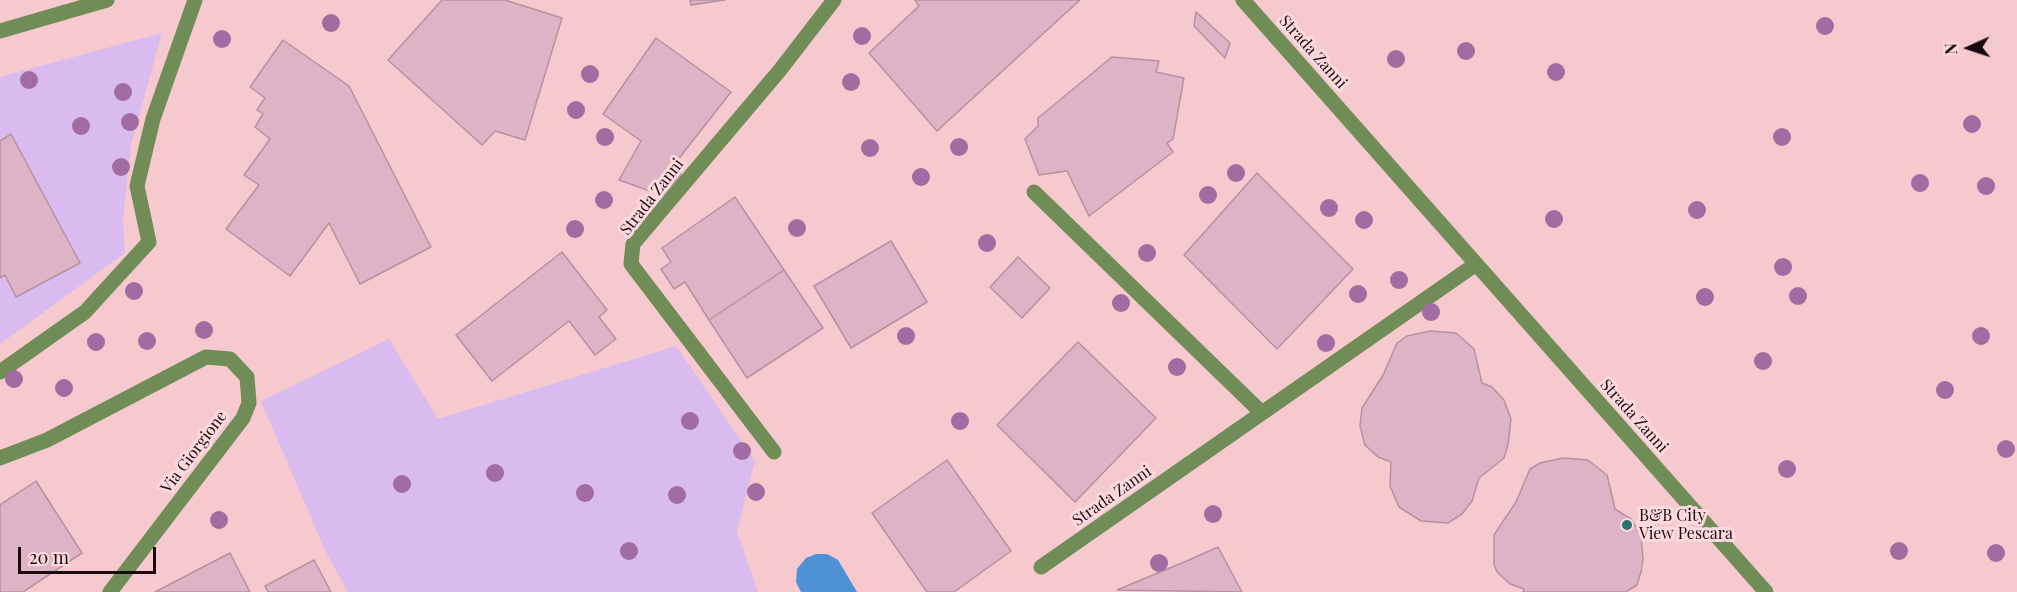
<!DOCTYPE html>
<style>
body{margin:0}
#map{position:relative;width:2017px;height:592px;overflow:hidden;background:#f6c9ce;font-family:"Playfair Display",serif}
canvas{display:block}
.north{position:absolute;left:1939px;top:18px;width:60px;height:60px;-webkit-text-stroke:4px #fed9dd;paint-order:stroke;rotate:267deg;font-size:16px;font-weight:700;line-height:24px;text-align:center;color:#190b0d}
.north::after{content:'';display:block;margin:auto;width:21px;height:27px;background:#190b0d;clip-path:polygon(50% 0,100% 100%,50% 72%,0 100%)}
.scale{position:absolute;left:18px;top:547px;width:138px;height:27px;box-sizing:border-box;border:3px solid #190b0d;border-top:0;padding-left:8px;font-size:18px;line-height:21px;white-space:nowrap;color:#190b0d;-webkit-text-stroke:4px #fed9dd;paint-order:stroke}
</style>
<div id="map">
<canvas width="2017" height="592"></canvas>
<div class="north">N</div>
<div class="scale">20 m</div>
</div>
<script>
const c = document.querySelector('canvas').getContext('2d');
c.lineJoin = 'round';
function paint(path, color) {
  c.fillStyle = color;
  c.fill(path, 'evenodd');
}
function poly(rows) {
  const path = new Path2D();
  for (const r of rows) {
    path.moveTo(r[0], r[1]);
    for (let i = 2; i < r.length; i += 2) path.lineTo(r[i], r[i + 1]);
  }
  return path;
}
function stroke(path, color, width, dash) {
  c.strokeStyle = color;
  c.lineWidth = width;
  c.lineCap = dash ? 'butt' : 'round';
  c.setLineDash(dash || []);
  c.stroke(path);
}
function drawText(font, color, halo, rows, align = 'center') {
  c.font = font + ' "Playfair Display",serif';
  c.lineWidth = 6;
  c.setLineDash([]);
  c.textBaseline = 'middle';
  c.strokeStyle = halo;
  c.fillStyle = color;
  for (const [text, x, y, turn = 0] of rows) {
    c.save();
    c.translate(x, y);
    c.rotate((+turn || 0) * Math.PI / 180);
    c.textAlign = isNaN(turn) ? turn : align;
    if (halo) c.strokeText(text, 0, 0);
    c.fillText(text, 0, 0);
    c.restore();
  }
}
const green = poly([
 [162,33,131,145,123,219,125,253,0,344,0,77],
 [389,339,438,419,676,346,755,461,737,531,758,592,348,592,325,550,261,401]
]);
const water = poly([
 [816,554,827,554,838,560,857,592,801,592,796,582,797,569,806,558]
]);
const building = poly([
 [442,0,505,0,562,18,525,140,495,131,482,145,388,60,442,0],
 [690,0,725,0,691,5,690,0],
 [915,0,1080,0,937,131,869,53,919,6,915,0],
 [1196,12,1230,43,1225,58,1194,26,1196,12],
 [656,38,731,92,673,166,681,174,664,196,619,180,641,141,603,114,656,38],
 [283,40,349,86,431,247,360,284,329,223,290,276,226,229,259,185,244,175,270,139,255,127,263,114,257,110,265,98,250,87,283,40],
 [1112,57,1159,61,1156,72,1184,78,1173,139,1167,143,1173,152,1089,216,1067,171,1039,175,1025,139,1038,126,1038,118,1112,57],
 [11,134,80,263,16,297,5,275,0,278,0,141,11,134],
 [1257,173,1353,269,1277,349,1184,255,1257,173],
 [735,197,784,270,709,320,685,282,674,289,661,269,671,262,662,248,735,197],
 [891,241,927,302,851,348,814,286,891,241],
 [562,252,607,310,599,317,616,339,595,355,569,321,492,381,456,335,562,252],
 [1018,257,1050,288,1022,318,990,287,1018,257],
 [784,270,823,328,747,378,709,320,784,270],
 [1430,331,1456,333,1474,349,1482,383,1492,387,1504,400,1511,419,1508,445,1504,458,1479,478,1472,501,1462,514,1448,523,1421,521,1399,507,1390,486,1391,462,1378,457,1365,445,1360,426,1362,408,1383,375,1397,343,1407,336,1430,331],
 [1078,342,1156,418,1075,502,997,425,1078,342],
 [1563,458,1588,460,1607,475,1615,509,1631,519,1641,536,1643,559,1641,572,1637,585,1626,592,1523,592,1524,589,1510,584,1497,572,1494,564,1494,535,1516,502,1530,469,1540,463,1563,458],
 [947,460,1011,551,954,592,927,592,872,513,947,460],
 [36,481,82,553,23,592,0,592,0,505,36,481],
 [1218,547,1242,592,1117,590,1189,560,1218,547],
 [230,553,250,592,155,592,230,553],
 [314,560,331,592,268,592,265,586,314,560]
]);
const street = poly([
 [1243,0,1766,592],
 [0,31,107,0],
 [1034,192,1262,413,1041,567],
 [0,372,85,312,149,242,137,186,153,119,195,0],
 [1262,413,1476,264],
 [774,452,631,264,633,244,780,70,834,0],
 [0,458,47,440,206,357,230,359,247,377,249,403,243,418,110,592]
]);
const trees = [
 [331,23],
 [1825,26],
 [862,36],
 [222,39],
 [1466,51],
 [1396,59],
 [1556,72],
 [590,74],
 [29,80],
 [851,82],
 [123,92],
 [576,110],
 [130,122],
 [1972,124],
 [81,126],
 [605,137],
 [1782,137],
 [959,147],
 [870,148],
 [121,167],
 [1236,173],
 [921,177],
 [1920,183],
 [1986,186],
 [1208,195],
 [604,200],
 [1329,208],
 [1697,210],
 [1554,219],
 [1364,220],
 [797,228],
 [575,229],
 [987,243],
 [1147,253],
 [1783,267],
 [1399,280],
 [134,291],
 [1358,294],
 [1798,296],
 [1705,297],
 [1121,303],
 [1431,312],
 [204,330],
 [906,336],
 [1981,336],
 [147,341],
 [96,342],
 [1326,343],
 [1763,361],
 [1177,367],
 [14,379],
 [64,388],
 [1945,390],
 [690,421],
 [960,421],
 [2006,449],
 [742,451],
 [1787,469],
 [495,473],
 [402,484],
 [756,492],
 [585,493],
 [677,495],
 [1213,514],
 [219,520],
 [629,551],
 [1899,551],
 [1996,553],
 [1159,563]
];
const markers = [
 [1627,525,6,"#29726f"]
];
const streetNames = [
 ["Strada Zanni",1313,52,48],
 ["Strada Zanni",652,197,-52],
 ["Strada Zanni",1634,416,48],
 ["Via Giorgione",194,452,-53],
 ["Strada Zanni",1112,496,-35]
];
const poiNames = [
 ["B&B City",1639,516],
 ["View Pescara",1639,534]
];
paint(green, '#dabbf0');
paint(water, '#4e91d5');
paint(building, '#ddb4c5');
stroke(building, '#b790a1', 1.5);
stroke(street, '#708c57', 15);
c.fillStyle = '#a16ca1';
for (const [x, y] of trees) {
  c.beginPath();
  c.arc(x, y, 9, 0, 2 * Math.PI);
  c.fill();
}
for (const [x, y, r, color] of markers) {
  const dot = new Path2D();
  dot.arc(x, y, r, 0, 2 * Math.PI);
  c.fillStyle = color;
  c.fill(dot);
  stroke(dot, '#fed9dd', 2);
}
drawText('16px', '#190b0d', '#fed9dd', streetNames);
drawText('16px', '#190b0d', '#fed9dd', poiNames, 'left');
</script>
